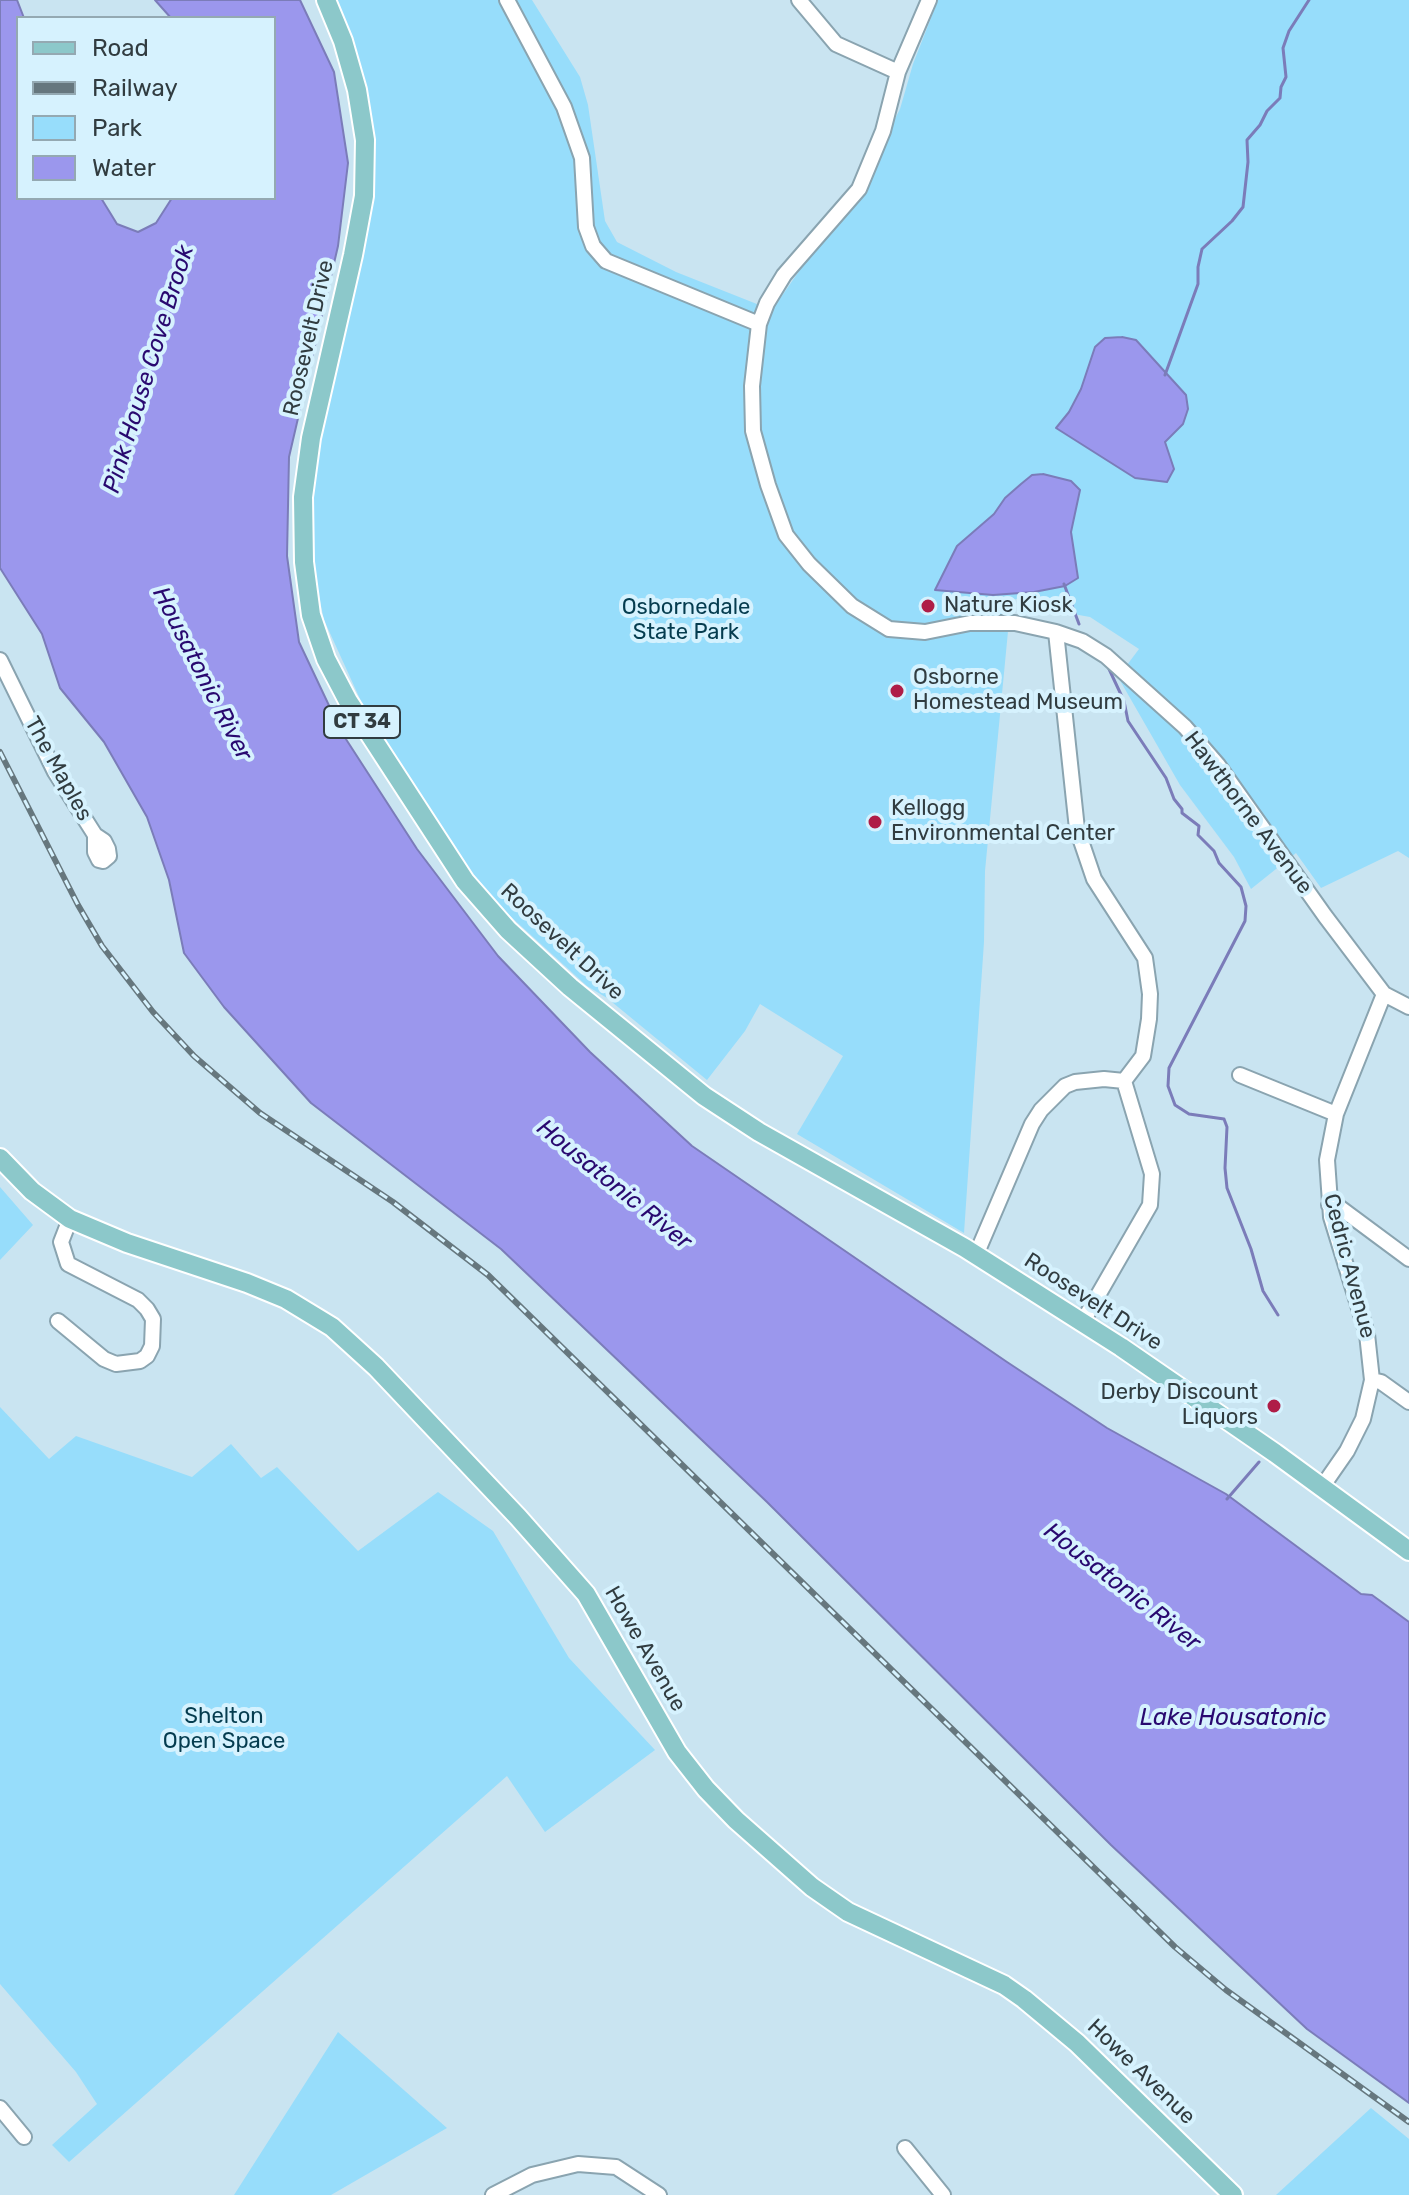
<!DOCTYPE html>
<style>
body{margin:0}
#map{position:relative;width:1409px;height:2195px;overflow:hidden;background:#c9e4f1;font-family:Rubik,sans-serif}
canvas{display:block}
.legend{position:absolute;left:16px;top:16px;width:260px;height:184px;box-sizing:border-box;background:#d6f2fe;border:2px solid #94a9b2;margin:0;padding:10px 14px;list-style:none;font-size:24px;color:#313c40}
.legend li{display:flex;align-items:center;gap:16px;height:40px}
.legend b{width:40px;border:2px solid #94a9b2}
</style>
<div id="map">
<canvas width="1409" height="2195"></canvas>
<ul class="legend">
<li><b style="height:10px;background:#8cc8ca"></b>Road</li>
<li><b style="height:10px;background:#66777e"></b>Railway</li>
<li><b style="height:22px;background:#97ddfb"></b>Park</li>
<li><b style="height:22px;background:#9b97ed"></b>Water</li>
</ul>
</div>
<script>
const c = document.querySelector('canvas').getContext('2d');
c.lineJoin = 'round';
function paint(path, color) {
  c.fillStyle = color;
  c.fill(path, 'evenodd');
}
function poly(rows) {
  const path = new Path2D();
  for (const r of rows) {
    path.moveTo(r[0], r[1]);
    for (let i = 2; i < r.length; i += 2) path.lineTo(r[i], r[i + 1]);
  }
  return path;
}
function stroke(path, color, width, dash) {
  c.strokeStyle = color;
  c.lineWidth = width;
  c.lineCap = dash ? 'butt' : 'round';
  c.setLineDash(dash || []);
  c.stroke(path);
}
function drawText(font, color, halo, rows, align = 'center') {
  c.font = font + ' Rubik,sans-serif';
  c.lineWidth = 8;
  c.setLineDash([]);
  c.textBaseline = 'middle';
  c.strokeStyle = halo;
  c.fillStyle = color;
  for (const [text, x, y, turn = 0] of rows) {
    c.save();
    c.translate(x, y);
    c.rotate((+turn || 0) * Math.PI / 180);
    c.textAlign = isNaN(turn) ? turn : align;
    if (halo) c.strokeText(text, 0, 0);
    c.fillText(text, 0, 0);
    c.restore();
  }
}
const green = poly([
 [333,0,532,0,580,77,588,105,605,221,617,242,676,272,772,310,866,175,900,109,913,64,938,0,1409,0,1409,858,1398,851,1321,888,1296,853,1251,889,1234,857,1180,785,1118,677,1139,649,1090,617,1046,609,1017,599,1011,600,985,871,984,942,964,1233,797,1134,843,1056,760,1004,745,1031,707,1080,607,998,587,986,500,907,473,878,376,734,324,620,308,545,308,487,370,151],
 [0,1187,33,1225,0,1260],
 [0,1407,49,1459,76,1436,192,1477,231,1444,261,1478,277,1467,358,1551,438,1492,493,1531,569,1658,655,1750,545,1832,507,1776,69,2162,52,2145,97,2104,76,2072,0,1984],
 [338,2032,447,2128,331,2195,234,2195],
 [1371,2108,1409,2139,1409,2195,1276,2195]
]);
const water = poly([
 [0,0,17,0,24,18,18,18,18,198,101,198,117,224,138,232,156,223,172,198,274,198,274,18,171,18,155,0,300,0,334,72,348,163,338,246,289,457,287,556,299,642,342,733,417,849,498,956,590,1052,692,1146,1007,1362,1107,1428,1226,1494,1361,1594,1372,1595,1409,1622,1409,2103,1307,2029,1111,1845,767,1502,501,1249,311,1103,224,1007,184,953,169,880,147,817,104,742,60,688,42,634,0,568,0,0],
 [1122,337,1136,340,1186,395,1188,409,1183,424,1165,442,1174,469,1167,482,1135,478,1056,428,1069,412,1081,389,1095,347,1105,338,1122,337],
 [1043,474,1071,481,1080,490,1071,532,1078,578,1065,586,1034,592,993,595,935,590,957,546,994,514,1005,498,1021,484,1032,475,1043,474]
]);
const stream = poly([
 [1165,375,1198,284,1198,267,1202,249,1232,221,1243,207,1248,162,1247,140,1260,125,1267,111,1280,98,1281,87,1286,77,1283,48,1289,31,1309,0],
 [1064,584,1079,624],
 [1109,669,1124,701,1128,721,1166,778,1174,799,1182,809,1182,813,1199,826,1198,835,1214,851,1219,863,1241,887,1246,906,1245,921,1169,1068,1168,1086,1175,1105,1189,1114,1224,1119,1227,1127,1225,1168,1227,1188,1251,1249,1263,1291,1278,1315],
 [1227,1499,1259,1462]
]);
const minor = poly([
 [507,0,564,107,582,158,586,227,593,246,606,261,759,324],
 [799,0,836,44,898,72],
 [929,0,898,72,883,131,859,189,784,275,767,303,759,324,752,386,753,431,768,485,786,535,809,564,852,606,889,629,925,632,970,623,1015,623,1056,632,1082,641,1106,656,1185,727,1218,765,1325,916,1384,994,1409,1007],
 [1056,632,1077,829,1094,879,1145,958,1150,994,1149,1019,1143,1056,1124,1081,1152,1174,1150,1205,1082,1323],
 [0,660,55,772,95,835,104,841,108,849,109,856,103,861,99,860,95,852,95,835],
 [1240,1075,1336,1114],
 [1329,1205,1339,1207,1409,1259],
 [976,1255,1032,1124,1041,1110,1065,1086,1075,1082,1104,1079,1124,1081],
 [58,1321,104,1359,116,1364,140,1361,147,1356,152,1346,153,1319,147,1309,138,1300,68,1264,61,1242,70,1219],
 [1372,1380,1381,1382,1409,1402],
 [1322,1487,1347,1451,1363,1419,1372,1380,1367,1334,1331,1217,1327,1160,1336,1114,1384,994],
 [0,2108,24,2137],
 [905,2148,943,2195],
 [493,2195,532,2175,578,2164,616,2167,659,2195]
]);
const major = poly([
 [326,0,343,41,357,90,365,140,364,196,353,255,311,438,303,497,304,562,311,615,326,659,348,701,465,881,508,930,570,987,704,1096,759,1132,965,1248,1121,1347,1275,1453,1409,1551],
 [0,1158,32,1191,70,1219,127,1243,247,1283,286,1299,332,1327,376,1367,518,1517,586,1594,677,1752,706,1789,736,1820,812,1887,848,1912,1004,1985,1024,1999,1077,2043,1233,2195]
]);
const rail = poly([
 [0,752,78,905,102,946,153,1012,194,1056,260,1113,393,1202,488,1275,1175,1947,1226,1990,1409,2122]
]);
const markers = [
 [928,606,8,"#af1d47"],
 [897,691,8,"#af1d47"],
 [875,822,8,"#af1d47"],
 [1274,1406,8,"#af1d47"]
];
const shields = [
 [362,722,76]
];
const shieldNames = [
 ["CT 34",362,722]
];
const streetNames = [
 ["Roosevelt Drive",309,338,-77],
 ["The Maples",58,769,61],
 ["Hawthorne Avenue",1248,813,53],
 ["Roosevelt Drive",562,942,43],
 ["Cedric Avenue",1349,1266,75],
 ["Roosevelt Drive",1093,1302,33],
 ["Howe Avenue",645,1649,60],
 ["Howe Avenue",1141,2072,44]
];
const poiNames = [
 ["Nature Kiosk",944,606],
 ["Osborne",913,678],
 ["Homestead Museum",913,703],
 ["Kellogg",891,809],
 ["Environmental Center",891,834],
 ["Derby Discount",1258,1393,"right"],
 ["Liquors",1258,1418,"right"]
];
const parkNames = [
 ["Osbornedale",686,608],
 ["State Park",686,633],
 ["Shelton",224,1717],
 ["Open Space",224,1742]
];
const waterNames = [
 ["Pink House Cove Brook",149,369,-73],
 ["Housatonic River",202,674,63],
 ["Housatonic River",614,1185,39],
 ["Housatonic River",1122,1587,38],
 ["Lake Housatonic",1233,1718]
];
paint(green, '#97ddfb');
paint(water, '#9b97ed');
stroke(water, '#7b7cb9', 2);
stroke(stream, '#7b7cb9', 3);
stroke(minor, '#8aa4b0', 18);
stroke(major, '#fff', 22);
stroke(minor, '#fff', 14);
stroke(major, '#8cc8ca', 18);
stroke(rail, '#66777e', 6);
stroke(rail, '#d6f2fe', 3, [9]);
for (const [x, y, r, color] of markers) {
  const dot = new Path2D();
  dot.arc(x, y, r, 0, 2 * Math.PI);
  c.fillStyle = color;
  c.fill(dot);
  stroke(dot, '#d6f2fe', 3);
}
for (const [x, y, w] of shields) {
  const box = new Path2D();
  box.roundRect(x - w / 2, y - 16, w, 32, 6);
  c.fillStyle = '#d6f2fe';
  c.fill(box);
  stroke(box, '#313c40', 2);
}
drawText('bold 20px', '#313c40', null, shieldNames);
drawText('22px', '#313c40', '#d6f2fe', streetNames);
drawText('22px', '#313c40', '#d6f2fe', poiNames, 'left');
drawText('22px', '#053c4f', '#d6f2fe', parkNames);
drawText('italic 24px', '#290970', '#d6f2fe', waterNames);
</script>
